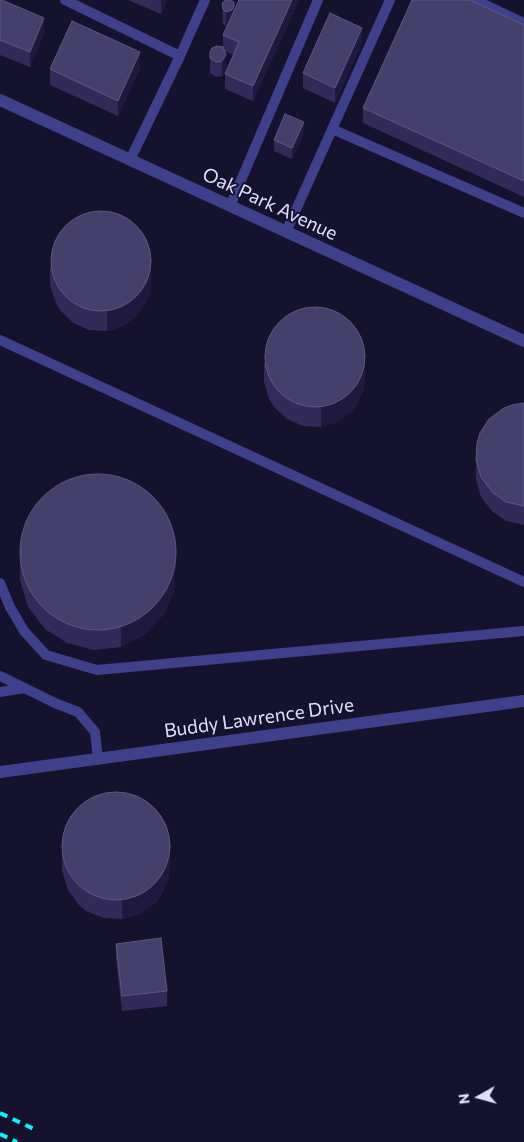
<!DOCTYPE html>
<style>
body{margin:0}
#map{position:relative;width:524px;height:1142px;overflow:hidden;background:#15122d;font-family:Commissioner,sans-serif}
canvas{display:block}
.north{position:absolute;left:454px;top:1072px;width:50px;height:50px;-webkit-text-stroke:4px #15122d;paint-order:stroke;rotate:263deg;font-size:14px;font-weight:700;line-height:20px;text-align:center;color:#e0deff}
.north::after{content:'';display:block;margin:auto;width:18px;height:22px;background:#e0deff;clip-path:polygon(50% 0,100% 100%,50% 72%,0 100%)}
</style>
<div id="map">
<canvas width="524" height="1142"></canvas>
<div class="north">N</div>
</div>
<script>
const c = document.querySelector('canvas').getContext('2d');
c.lineJoin = 'round';
function poly(rows) {
  const path = new Path2D();
  for (const r of rows) {
    if (r.length === 3) {
      path.moveTo(r[0] + r[2], r[1]);
      path.arc(r[0], r[1], r[2], 0, 2 * Math.PI);
      continue;
    }
    path.moveTo(r[0], r[1]);
    for (let i = 2; i < r.length; i += 2) path.lineTo(r[i], r[i + 1]);
  }
  return path;
}
function stroke(path, color, width, dash) {
  c.strokeStyle = color;
  c.lineWidth = width;
  c.lineCap = dash ? 'butt' : 'round';
  c.setLineDash(dash || []);
  c.stroke(path);
}
function paint(path, color) {
  c.fillStyle = color;
  c.fill(path, 'evenodd');
}
function drawText(font, color, halo, rows, align = 'center') {
  c.font = font + ' Commissioner,sans-serif';
  c.lineWidth = 4;
  c.setLineDash([]);
  c.textBaseline = 'middle';
  c.strokeStyle = halo;
  c.fillStyle = color;
  for (const [text, x, y, turn = 0] of rows) {
    c.save();
    c.translate(x, y);
    c.rotate((+turn || 0) * Math.PI / 180);
    c.textAlign = isNaN(turn) ? turn : align;
    if (halo) c.strokeText(text, 0, 0);
    c.fillText(text, 0, 0);
    c.restore();
  }
}
const lane = poly([
 [65,0,180,56,130,160],
 [475,0,524,23],
 [180,56,205,0],
 [332,129,524,213],
 [230,206,318,0],
 [286,232,390,0],
 [0,340,524,582],
 [0,583,10,607,24,631,46,655,97,670,524,631],
 [0,676,55,703,78,712,95,732,98,759],
 [0,692,25,688]
]);
const street = poly([
 [0,100,524,341],
 [0,772,524,701]
]);
const rail = poly([
 [0,1113,38,1131],
 [0,1134,17,1142]
]);
const wall = poly([
 [0,0,44,33,30,67,0,55],
 [128,0,167,0,161,14],
 [299,0,253,101,225,89,225,74,234,55,224,51,226,70,222,76,216,77,210,73,210,52,223,48,223,35,227,27,223,24,222,3,234,10],
 [524,25,524,197,363,123,363,108],
 [362,43,335,103,303,88,303,73],
 [140,68,118,116,50,85,50,69],
 [304,133,292,159,274,151,274,140],
 [50,267,151,275,150,292,147,300,138,315,123,326,107,331,89,330,73,323,60,310,56,303,50,286],
 [264,363,365,370,364,388,357,404,352,411,337,422,321,427,303,426,287,419,274,407,269,399,264,382],
 [524,403,524,525,506,521,492,511,481,497,476,480,476,460],
 [20,561,176,562,174,590,164,614,145,634,121,647,94,650,67,643,45,629,28,607,20,580],
 [62,852,170,859,169,878,161,895,155,903,140,914,122,919,104,918,86,911,79,905,68,890,62,871],
 [116,944,167,991,167,1006,122,1011,116,959]
]);
const shadedWall = poly([
 [161,0,167,0,161,14],
 [292,0,299,0,253,101,253,86],
 [234,6,234,22,232,26,226,27,226,12],
 [44,18,44,33,30,67,30,52],
 [362,28,362,43,335,103,335,88],
 [140,52,140,68,118,116,118,101],
 [226,55,226,70,222,76,222,61],
 [304,122,304,133,292,159,292,148],
 [151,256,151,275,150,292,147,300,138,315,123,326,107,331,107,311],
 [365,351,364,388,357,404,352,411,337,422,321,427,321,408],
 [176,543,176,562,174,590,164,614,145,634,121,647,121,627],
 [170,840,170,859,169,878,161,895,155,903,140,914,122,919,122,900]
]);
const building = poly([
 [0,0,2,0,44,18,30,52,0,40,0,0],
 [226,0,230,0,234,2,234,6,232,10,226,12,223,9,222,3,226,0],
 [239,0,292,0,253,86,225,74,239,42,223,35,239,0],
 [412,0,470,0,524,25,524,181,363,108,412,0],
 [330,13,362,28,335,88,303,73,330,13],
 [72,21,140,52,118,101,50,69,72,21],
 [217,46,223,47,226,55,222,61,216,62,210,58,210,52,212,48,217,46],
 [285,114,304,122,292,148,274,140,285,114],
 [101,261,50],
 [315,357,50],
 [524,403,524,506,506,502,492,492,481,477,476,460,477,443,480,433,489,419,504,408,512,405,524,403],
 [98,552,78],
 [116,846,54],
 [161,938,167,991,122,996,116,944,161,938]
]);
const streetNames = [
 ["Oak Park Avenue",270,204,25],
 ["Buddy Lawrence Drive",259,718,-8]
];
stroke(lane, '#3e408b', 10);
stroke(street, '#3e408b', 12);
stroke(rail, '#0df2fc', 4, [8, 6]);
paint(wall, '#322b59');
paint(shadedWall, '#1f1940');
paint(building, '#453f6b');
stroke(building, '#5d5882', 1);
drawText('19px', '#e0deff', '#15122d', streetNames);
</script>
